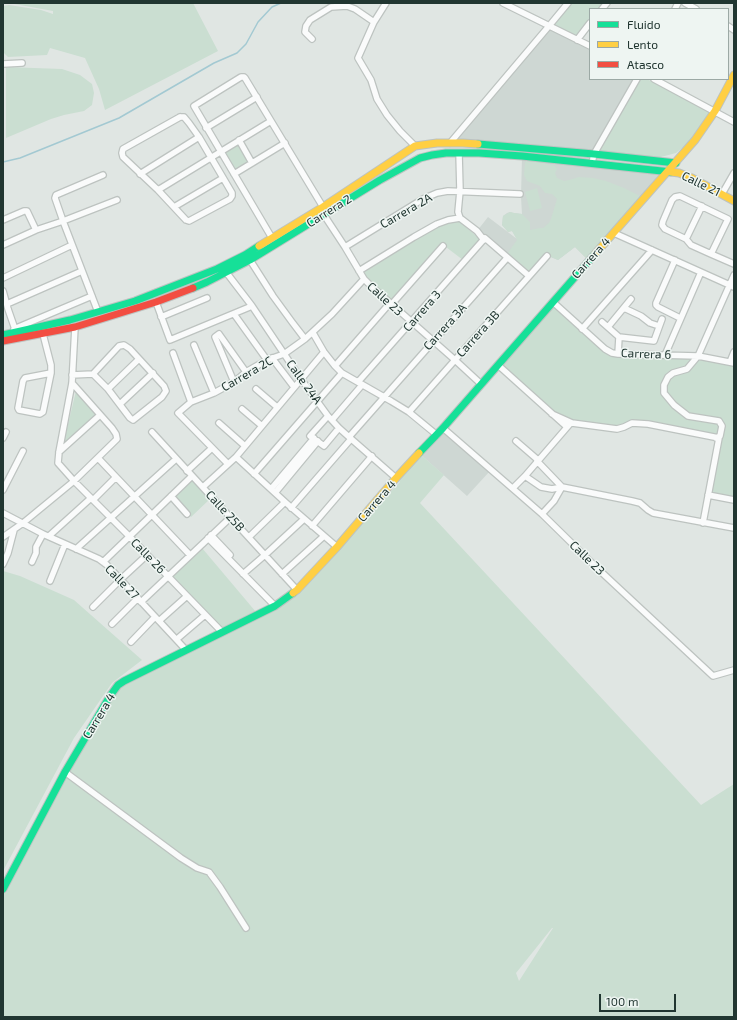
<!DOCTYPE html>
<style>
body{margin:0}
#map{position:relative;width:737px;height:1020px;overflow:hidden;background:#e0e6e3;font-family:"Exo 2",sans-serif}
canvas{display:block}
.frame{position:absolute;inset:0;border:4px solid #213631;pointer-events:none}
.legend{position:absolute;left:589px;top:8px;width:140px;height:72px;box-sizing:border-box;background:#eef5f2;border:1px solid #9ca9a5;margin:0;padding:5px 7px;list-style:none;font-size:12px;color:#213631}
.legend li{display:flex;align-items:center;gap:8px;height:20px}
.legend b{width:20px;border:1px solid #9ca9a5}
.scale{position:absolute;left:599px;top:994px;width:77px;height:18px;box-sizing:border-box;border:2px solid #213631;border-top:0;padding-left:5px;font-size:12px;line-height:14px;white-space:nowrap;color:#213631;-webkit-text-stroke:3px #eef5f2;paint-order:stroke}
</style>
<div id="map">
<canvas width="737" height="1020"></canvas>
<div class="frame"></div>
<ul class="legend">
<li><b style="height:5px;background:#16e098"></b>Fluido</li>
<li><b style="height:5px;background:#ffcf43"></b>Lento</li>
<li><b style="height:5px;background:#f24e42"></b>Atasco</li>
</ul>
<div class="scale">100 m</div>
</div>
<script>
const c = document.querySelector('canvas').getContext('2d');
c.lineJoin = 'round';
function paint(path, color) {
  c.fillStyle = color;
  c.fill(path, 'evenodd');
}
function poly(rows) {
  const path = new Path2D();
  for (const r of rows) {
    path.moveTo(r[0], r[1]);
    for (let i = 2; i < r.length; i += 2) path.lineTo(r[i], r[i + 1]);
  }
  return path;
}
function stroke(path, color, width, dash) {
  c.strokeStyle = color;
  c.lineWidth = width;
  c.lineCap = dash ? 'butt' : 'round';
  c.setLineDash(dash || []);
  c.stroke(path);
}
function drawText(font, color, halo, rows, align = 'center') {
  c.font = font + ' "Exo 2",sans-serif';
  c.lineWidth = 3;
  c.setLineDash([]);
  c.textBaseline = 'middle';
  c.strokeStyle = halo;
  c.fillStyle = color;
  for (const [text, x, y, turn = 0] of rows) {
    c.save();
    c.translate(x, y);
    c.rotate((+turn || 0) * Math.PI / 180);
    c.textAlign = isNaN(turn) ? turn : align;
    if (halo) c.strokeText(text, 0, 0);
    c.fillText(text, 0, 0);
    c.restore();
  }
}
const built = poly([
 [549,26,590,46,590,79,637,79,594,154,450,143],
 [522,156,659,174,598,248,587,259,575,247,558,260,546,255,528,275,477,231,488,217,517,239,512,231,508,232,502,225,503,216,507,213,510,212,514,213,522,214,521,197],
 [441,430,490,471,467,496,420,454]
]);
const green = poly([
 [9,3,193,3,218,51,105,110,99,89,85,58,50,48,47,55,8,57,3,52,3,6,9,5,41,10,53,14,53,11],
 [568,3,607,3,602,9,590,9,590,23,577,40,549,26],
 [6,67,62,69,80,75,92,84,94,93,92,105,84,111,64,115,51,119,6,138],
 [640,79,647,79,710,112,693,139,676,153,657,158,600,151],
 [240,142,252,161,234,171,224,152],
 [527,160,531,160,555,166,557,169,555,173,557,178,564,181,569,180,579,177,593,178,606,181,624,188,640,196,598,248,587,259,575,247,558,260,546,255,528,275,507,254,517,240,512,231,508,232,502,225,503,216,510,212,514,213,522,214,530,222,530,230,540,228,543,228,549,223,551,219,557,199,552,194,545,193,540,186,527,181,524,175,525,163],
 [537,188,542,208,530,211,525,192],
 [459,221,481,240,463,260,442,244,391,301,369,282,363,273,428,232,446,223],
 [553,302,612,353,698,356,734,362,734,500,708,495,719,439,632,423,624,427,572,423,552,414,498,365],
 [76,391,98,414,66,442,64,441],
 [420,454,444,475,420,503,701,805,734,784,734,1017,3,1017,3,889,86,737,124,681,275,606,337,547,400,482,397,479],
 [552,928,553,928,519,981,516,973],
 [191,478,210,499,191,517,172,496],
 [202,548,256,612,222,629,172,576],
 [3,571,20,576,74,600,142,660,112,683,74,738,3,871]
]);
const stream = poly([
 [3,162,20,158,119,118,214,63,237,53,246,44,258,22,272,7,281,3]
]);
const street = poly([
 [386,3,374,22,358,58,371,80,377,99,387,115,400,131,415,146],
 [503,3,590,46],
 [685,3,696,9],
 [602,9,607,3],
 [675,9,678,3],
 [728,26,734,30],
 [312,39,305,32,306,26,310,20,331,7,347,6,355,9,374,22],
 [577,40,590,23],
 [3,64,22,63],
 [654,79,734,122],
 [180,117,184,117,189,123,199,137,232,193,232,196,230,199,189,221,186,220,158,190,123,157,122,153,123,149,180,117],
 [206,128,257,97],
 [239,140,252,163],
 [450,143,549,26,568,3],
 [459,153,460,191,458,212,460,218,477,231,484,240],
 [592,163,594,154,637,79],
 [140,174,199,137],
 [234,174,285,143],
 [103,175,56,195,55,198,63,221,117,200],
 [158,190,271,121],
 [722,194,734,173],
 [174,207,223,178],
 [324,215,345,247,364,279,371,286,455,360,481,384],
 [3,220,24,211,27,211,36,230],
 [614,233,734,287],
 [272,238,194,106,241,77,244,77,245,78,323,207],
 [686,239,702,206],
 [3,245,36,230,63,221,98,312],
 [345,247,423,199,437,193,448,191,520,194],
 [711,254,728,219,680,196,675,197,672,200,663,221,662,225,665,229,686,239,691,245,711,254,734,264],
 [250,260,273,296,292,322,305,339],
 [675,260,656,303,656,305,658,307,680,318],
 [359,271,414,237,437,224,448,220,460,218],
 [226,272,252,306,301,379,328,416,339,428,349,437,396,478],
 [3,278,72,245],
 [3,291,8,309,16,332],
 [156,302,170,340,252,306],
 [553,302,605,349,612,353,618,354,698,356,734,363],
 [7,304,82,271],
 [391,305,443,246],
 [624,308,641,316,650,323,659,326],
 [234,314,267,360],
 [161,317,207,298],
 [602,322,619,337,654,341,662,319],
 [608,327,631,299],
 [14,329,92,296],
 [582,329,652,250],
 [313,333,324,352,335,366,342,373,391,401,409,412,437,435],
 [43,334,51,365,51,373,43,412,40,414,19,410,18,408,23,381,25,378,51,373],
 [194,345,214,393],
 [173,353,191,402],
 [618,354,619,337],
 [665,355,701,272],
 [272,358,294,387],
 [730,362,734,352],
 [498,365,567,427],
 [335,366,390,303],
 [72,375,93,374,108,389,130,418,133,420,162,397,166,391,164,386,130,349,124,345,119,346,93,374],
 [234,382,215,337,219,334,246,372],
 [358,382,485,238,529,276],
 [72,383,112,428,116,434,117,439,74,481,58,463,59,452,72,383,75,327],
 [108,389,139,359],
 [256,389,277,407],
 [120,404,153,373],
 [242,409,262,426],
 [409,412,547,256],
 [552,414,572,423,617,429,624,427,632,423,648,424,719,438,703,523],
 [328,416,310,436,324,446,339,428],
 [332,420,362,385],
 [219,423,245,446],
 [443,428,542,514,597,568,713,676,734,670],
 [152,432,297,590],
 [349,437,507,258],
 [3,438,6,432],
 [716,438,720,436,722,426,719,421,688,416,674,405,664,393,664,385,668,377,673,373,687,369,698,356,734,275],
 [516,441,538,460],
 [59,452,100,415],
 [236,457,285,502,337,547],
 [98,458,190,555],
 [537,461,562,487],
 [228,464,178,413,191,402,214,393,234,382,246,372,267,360,284,354,305,339,332,314,364,279],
 [187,471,212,448],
 [254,474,342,373],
 [525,476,541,487,552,489,562,487,632,501,640,503,648,510,653,513,734,528],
 [203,487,236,457,324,352],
 [513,488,525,476,569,425],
 [271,489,314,438],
 [3,490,23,451],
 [275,493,318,441],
 [708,495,734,500],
 [171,496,187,514],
 [93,500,116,477],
 [291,508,351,439],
 [3,513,43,534,99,559,107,565,186,650],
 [542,514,554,501,562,487],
 [312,526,372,456],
 [211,535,230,555],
 [49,536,91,498],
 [3,537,23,523,74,481,129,536,222,632],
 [249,537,285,502],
 [208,538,275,606],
 [76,549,176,459],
 [32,562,36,553,36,547,43,534],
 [103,562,192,476],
 [3,564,8,553,14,530],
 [243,574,265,555,304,519],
 [282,574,324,536],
 [50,581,65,544],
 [141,602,231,517],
 [93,607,120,580,147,555],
 [159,621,187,596],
 [112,624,138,598],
 [177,639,205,615],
 [131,642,155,617],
 [65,772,181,858,197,868,209,872,220,887,246,928]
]);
const fast = poly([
 [478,144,594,154,676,163],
 [193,288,207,282,250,260,380,180,420,158,432,155,446,153,479,153,522,156,671,172],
 [3,335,70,320,135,301,217,269,245,255,259,246],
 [419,453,443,428,595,254],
 [3,889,65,772,110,696,118,685,124,681,275,606,293,593]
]);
const slow = poly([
 [671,172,679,173,692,178,734,201],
 [259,246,323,207,415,146,437,143,463,143,478,144],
 [595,254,695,140,715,111,734,75],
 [293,593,297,590,337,547,396,478,419,453]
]);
const jam = poly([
 [3,341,75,327,156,302,193,288]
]);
const streetNames = [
 ["Calle 21",701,184,26],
 ["Carrera 2",329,211,-32],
 ["Carrera 2A",406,211,-30],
 ["Carrera 4",591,258,-48],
 ["Calle 23",385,299,42],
 ["Carrera 3",422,311,-49],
 ["Carrera 3A",445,327,-48],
 ["Carrera 3B",478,334,-48],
 ["Carrera 6",646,354,2],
 ["Carrera 2C",247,374,-30],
 ["Calle 24A",304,382,54],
 ["Carrera 4",377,501,-49],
 ["Calle 25B",225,511,47],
 ["Calle 26",148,556,46],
 ["Calle 23",587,558,44],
 ["Calle 27",122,582,46],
 ["Carrera 4",99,716,-59]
];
paint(built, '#ced7d3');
paint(green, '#caded1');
stroke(stream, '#a3c9d2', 1.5);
stroke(street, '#bdc3c0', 8);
stroke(fast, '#bdc3c1', 9);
stroke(slow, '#bdc3c1', 9);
stroke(jam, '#bdc3c1', 9);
stroke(street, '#fafbfb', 5.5);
stroke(fast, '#16e098', 7);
stroke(slow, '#ffcf43', 7);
stroke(jam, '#f24e42', 7);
drawText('12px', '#213631', '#eef5f2', streetNames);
</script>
